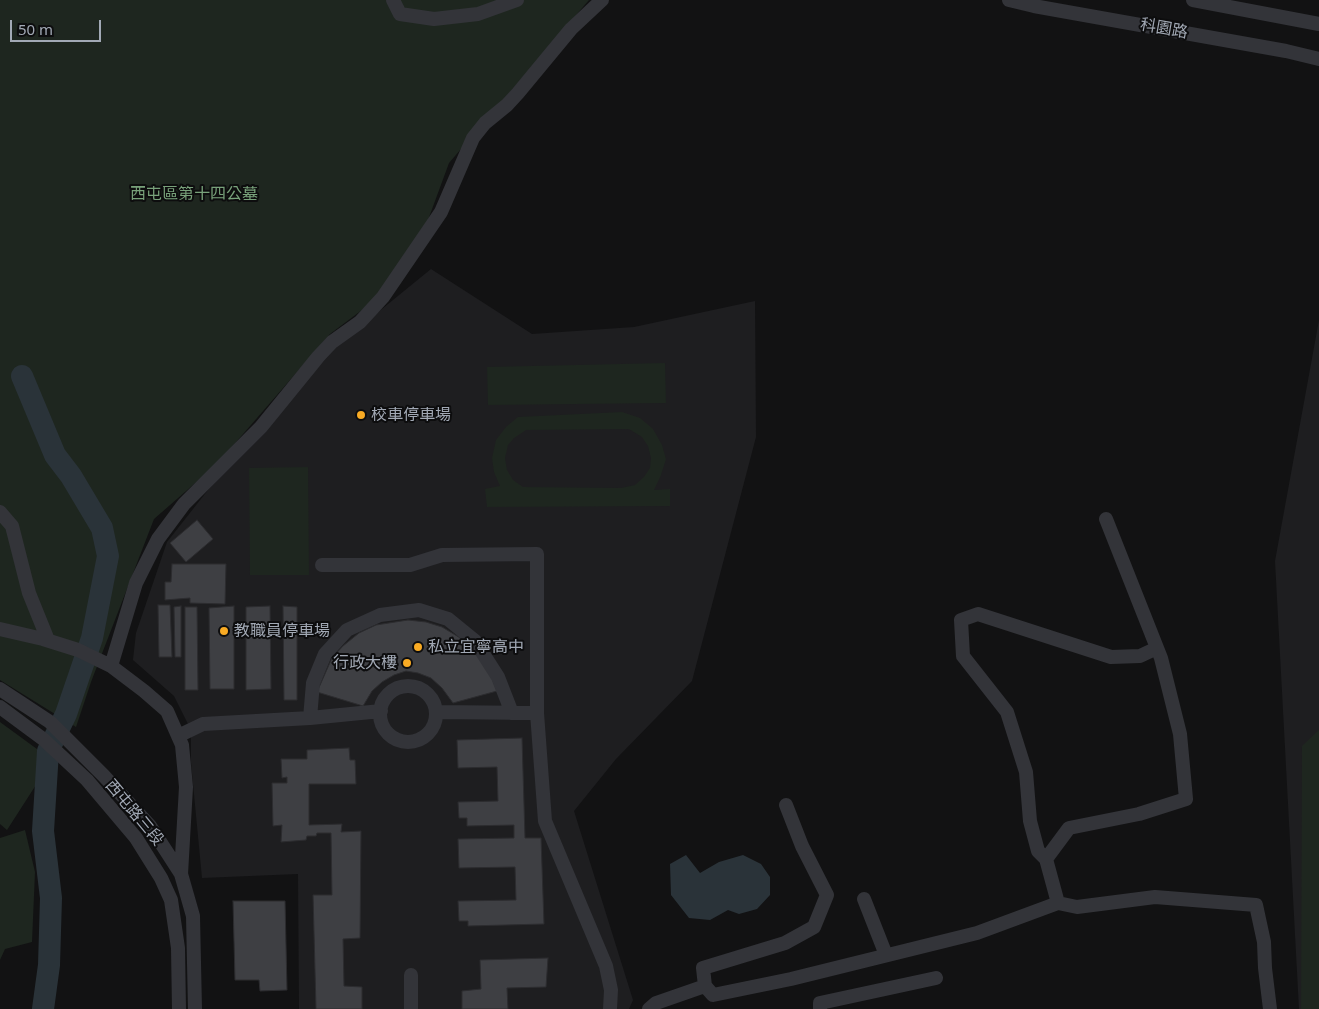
<!DOCTYPE html>
<meta charset="utf-8">
<style>
body{margin:0}
#map{position:relative;width:1319px;height:1009px;overflow:hidden;background:#121213;font-family:"Noto Sans",sans-serif}
canvas{display:block}
.scale{position:absolute;left:10px;top:20px;width:91px;height:22px;box-sizing:border-box;border:2px solid #a2a9b5;border-top:0;padding-left:6px;font-size:15px;line-height:18px;white-space:nowrap;color:#a2a9b5;-webkit-text-stroke:4px #0d0d0e;paint-order:stroke}
</style>
<div id="map">
<canvas width="1319" height="1009"></canvas>
<div class="scale">50 m</div>
</div>
<script>
const c = document.querySelector('canvas').getContext('2d');
c.lineJoin = 'round';
function paint(path, color) {
  c.fillStyle = color;
  c.fill(path, 'evenodd');
}
function poly(rows) {
  const path = new Path2D();
  for (const r of rows) {
    if (r.length === 3) {
      path.moveTo(r[0] + r[2], r[1]);
      path.arc(r[0], r[1], r[2], 0, 2 * Math.PI);
      continue;
    }
    path.moveTo(r[0], r[1]);
    for (let i = 2; i < r.length; i += 2) path.lineTo(r[i], r[i + 1]);
  }
  return path;
}
function stroke(path, color, width, dash) {
  c.strokeStyle = color;
  c.lineWidth = width;
  c.lineCap = dash ? 'butt' : 'round';
  c.setLineDash(dash || []);
  c.stroke(path);
}
function drawText(font, color, halo, rows, align = 'center') {
  c.font = font + ' "Noto Sans","Noto Sans TC",sans-serif';
  c.lineWidth = 4;
  c.setLineDash([]);
  c.textBaseline = 'middle';
  c.strokeStyle = halo;
  c.fillStyle = color;
  for (const [text, x, y, turn = 0] of rows) {
    c.save();
    c.translate(x, y);
    c.rotate((+turn || 0) * Math.PI / 180);
    c.textAlign = isNaN(turn) ? turn : align;
    if (halo) c.strokeText(text, 0, 0);
    c.fillText(text, 0, 0);
    c.restore();
  }
}
const built = poly([
 [431,269,532,334,634,327,755,301,756,437,692,681,616,759,574,811,633,1000,629,1009,299,1009,298,874,202,878,191,763,191,730,174,696,133,660,136,633,167,542,208,490,339,344],
 [1319,320,1319,1009,1299,1009,1275,561]
]);
const green = poly([
 [0,0,589,0,449,163,428,220,374,301,330,334,217,464,154,519,91,682,76,727,0,680],
 [665,363,666,403,488,405,487,367],
 [622,412,640,418,653,429,662,445,666,459,661,475,654,490,670,489,670,506,487,507,485,489,500,486,494,472,492,458,496,440,506,427,518,417],
 [629,429,642,437,648,446,651,458,650,468,644,477,635,485,621,488,523,487,513,480,507,470,505,458,508,445,514,438,526,430],
 [308,467,309,575,250,575,249,468],
 [0,722,52,760,7,830,0,824],
 [1319,730,1319,1009,1301,1009,1302,746],
 [25,830,35,872,32,942,5,949,0,960,0,838]
]);
const water = poly([
 [686,855,700,873,719,862,743,855,761,864,770,877,770,895,757,909,739,914,728,910,710,920,689,918,671,895,670,864]
]);
const river = poly([
 [22,376,55,455,71,476,102,528,108,556,92,638,66,714,48,751,43,831,51,898,49,965,43,1009]
]);
const building = poly([
 [197,520,213,539,186,562,170,543,197,520],
 [172,564,226,564,225,604,190,603,190,598,165,600,165,582,171,582,172,564],
 [158,605,170,605,172,657,159,657,158,605],
 [181,606,181,657,175,657,174,607,181,606],
 [234,606,234,689,210,689,209,608,234,606],
 [270,606,271,689,246,690,246,607,270,606],
 [283,606,297,607,297,700,284,700,283,606],
 [185,607,197,607,198,690,185,690,185,607],
 [408,620,426,622,442,627,467,642,479,655,489,671,497,691,453,703,442,688,431,678,418,673,406,671,394,675,382,682,372,691,363,706,317,692,332,658,343,646,359,633,376,625,408,620],
 [522,738,525,838,541,838,544,924,468,926,468,921,459,921,458,901,516,900,515,867,459,868,458,839,514,838,514,825,467,826,467,818,459,818,458,802,498,801,497,767,458,768,457,740,522,738],
 [349,748,350,760,355,760,356,784,309,784,309,825,342,824,341,832,361,831,360,938,343,939,344,986,362,987,362,1009,316,1009,313,895,332,895,331,833,317,833,316,836,307,836,306,840,281,842,282,825,273,826,272,783,287,783,287,777,282,778,281,759,307,759,307,750,349,748],
 [233,901,285,901,287,990,260,991,259,980,235,980,233,901],
 [548,958,546,987,507,988,508,1009,462,1009,462,991,481,989,480,960,548,958]
]);
const minor = poly([
 [393,0,400,14,434,19,478,14,517,0],
 [1009,0,1034,6,1286,51,1319,59],
 [1193,0,1319,24],
 [0,512,12,526,29,593,48,640],
 [1106,519,1161,658,1180,734,1186,799,1139,814,1069,828,1046,859,1058,903,1077,907,1155,897,1256,905,1264,942,1265,968,1270,1009],
 [322,565,410,565,442,555,537,554,537,713],
 [0,629,43,639,78,650,111,666],
 [408,714,28],
 [0,689,50,722,104,776,150,826,181,874,193,916,195,1009],
 [0,707,43,739,87,780,136,838,161,878,171,900,178,948,179,1009],
 [436,712,537,713,545,821,606,966,611,990,610,1009],
 [310,718,313,683,325,654,347,630,380,615,419,610,448,619,475,641,498,677,512,713],
 [178,736,203,724,310,718,381,711],
 [786,805,802,846,827,895,814,927,785,943,703,968,705,986,713,995,791,979,977,933,1058,903],
 [1046,859,1038,851,1030,821,1026,772,1007,712,963,656,961,620,978,614,1111,657,1140,656,1157,648],
 [181,874,186,787,182,745,167,711,144,691,111,666,136,583,158,539,184,504,261,427,318,357,332,342,360,322,383,297,441,212,473,138,485,123,507,105,518,93,571,29,602,0],
 [864,899,886,955],
 [411,975,411,1009],
 [649,1009,656,1003,705,986],
 [820,1009,820,1003,936,978]
]);
const markers = [
 [361,415,5,"#f9ab24"],
 [224,631,5,"#f9ab24"],
 [418,647,5,"#f9ab24"],
 [407,663,5,"#f9ab24"]
];
const streetNames = [
 ["科園路",1164,29,10],
 ["西屯路三段",134,813,50]
];
const parkNames = [
 ["西屯區第十四公墓",194,194]
];
const poiNames = [
 ["校車停車場",371,415],
 ["教職員停車場",234,631],
 ["私立宜寧高中",428,647],
 ["行政大樓",397,663,"right"]
];
paint(built, '#1e1e20');
paint(green, '#1e261f');
paint(water, '#2a3339');
stroke(river, '#2a3339', 22);
paint(building, '#3e3f43');
stroke(building, '#2c2c2f', 1);
stroke(minor, '#333439', 14);
for (const [x, y, r, color] of markers) {
  const dot = new Path2D();
  dot.arc(x, y, r, 0, 2 * Math.PI);
  c.fillStyle = color;
  c.fill(dot);
  stroke(dot, '#0d0d0e', 2);
}
drawText('16px', '#a2a9b5', '#0d0d0e', streetNames);
drawText('16px', '#78a17a', '#0d0d0e', parkNames);
drawText('16px', '#a2a9b5', '#0d0d0e', poiNames, 'left');
</script>
